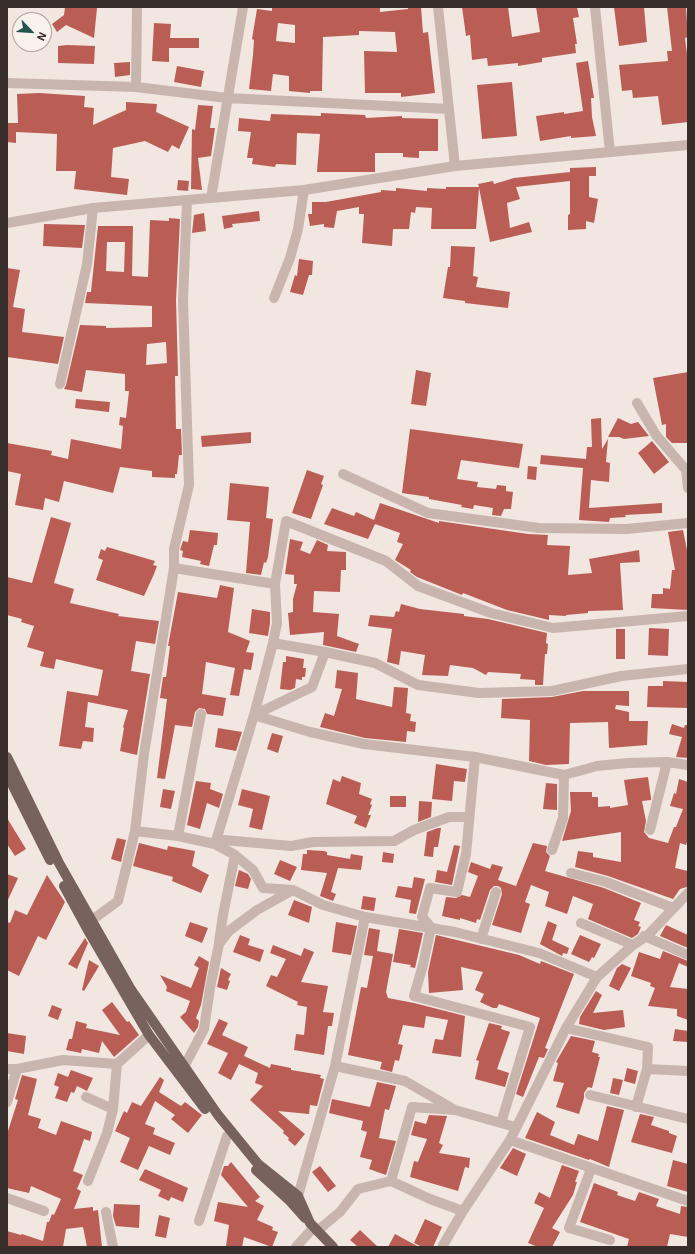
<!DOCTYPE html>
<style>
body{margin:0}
#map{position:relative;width:695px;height:1254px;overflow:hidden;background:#f1e6e0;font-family:"Exo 2",sans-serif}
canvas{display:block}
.frame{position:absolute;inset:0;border:8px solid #372d2b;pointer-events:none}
.north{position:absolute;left:12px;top:12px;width:40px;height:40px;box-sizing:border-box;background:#f8f1ec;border:1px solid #aba39f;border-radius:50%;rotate:115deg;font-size:11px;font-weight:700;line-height:16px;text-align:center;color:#372d2b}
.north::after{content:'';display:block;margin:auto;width:14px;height:18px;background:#245450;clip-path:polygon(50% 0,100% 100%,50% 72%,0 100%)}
</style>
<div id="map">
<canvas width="695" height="1254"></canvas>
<div class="frame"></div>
<div class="north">N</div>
</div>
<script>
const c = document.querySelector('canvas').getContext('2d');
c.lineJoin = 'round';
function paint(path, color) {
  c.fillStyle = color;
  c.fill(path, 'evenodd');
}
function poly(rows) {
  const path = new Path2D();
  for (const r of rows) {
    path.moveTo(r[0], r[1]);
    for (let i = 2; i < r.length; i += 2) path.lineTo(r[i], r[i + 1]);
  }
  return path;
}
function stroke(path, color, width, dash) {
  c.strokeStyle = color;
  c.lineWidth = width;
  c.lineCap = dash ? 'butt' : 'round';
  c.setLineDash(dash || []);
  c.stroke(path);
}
const building = poly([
 [65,7,97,8,94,38,66,25,57,32,52,24,64,15],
 [272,7,380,7,380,12,408,9,408,7,421,7,423,33,428,32,435,93,401,97,401,93,365,93,364,51,397,52,395,32,359,31,359,35,323,37,322,91,310,91,310,93,289,91,289,76,273,74,271,91,249,89,253,55,254,40,252,39,257,9,272,11],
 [278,23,295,25,295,43,276,41],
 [462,7,508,7,512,37,540,32,536,7,577,7,579,17,573,18,577,44,575,44,576,53,542,58,542,62,518,66,518,63,488,66,487,58,472,60,470,35,466,36],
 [614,7,644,7,647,42,619,46],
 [667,7,686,7,688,37,685,38,688,62,688,122,662,125,658,96,633,98,632,90,622,91,619,65,668,61,667,51,672,51],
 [154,23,171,24,170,38,199,38,199,48,169,48,169,62,152,61],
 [67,45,95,46,94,64,58,63,58,46],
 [588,61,594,98,591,98,592,117,596,136,571,138,571,136,540,141,536,116,564,112,564,114,583,111,576,63],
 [130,62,130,75,115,77,114,63],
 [177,66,204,71,201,87,174,82],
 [512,82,517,136,482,139,477,85],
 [39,93,85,96,84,107,94,108,93,125,126,110,126,102,157,104,156,112,189,127,179,149,172,145,168,152,145,141,113,148,111,177,129,179,127,195,74,189,76,171,56,171,57,134,16,132,16,143,7,142,7,123,18,123,17,94],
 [198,105,213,106,210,128,215,128,211,156,198,158,202,190,191,189,192,129,195,130],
 [321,113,365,115,366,118,402,116,402,118,438,119,438,151,419,151,419,158,403,157,403,153,375,153,375,172,317,172,320,134,297,133,296,165,276,164,275,167,252,164,253,158,247,158,251,132,238,131,239,118,270,121,271,114,321,116],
 [596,167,596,176,589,176,589,197,598,199,594,223,586,221,586,229,568,230,568,215,570,214,570,181,516,187,520,199,507,203,510,228,529,222,532,232,490,242,479,188,476,229,431,229,432,208,416,207,415,213,411,212,409,229,393,229,392,246,362,243,364,214,359,214,359,207,337,211,334,228,324,227,324,224,310,226,308,214,312,214,312,202,326,202,381,192,381,190,396,191,396,188,427,191,427,188,446,189,446,187,479,187,478,184,493,181,494,184,514,178,570,172,570,168],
 [178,180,189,181,188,191,177,190],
 [259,211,260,221,232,224,233,227,224,229,222,216],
 [204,213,206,231,192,233,194,215],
 [169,218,180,219,176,300,178,376,175,376,176,429,181,429,182,455,179,455,177,474,175,474,175,478,152,477,152,471,120,467,113,493,64,481,59,502,45,498,43,510,15,505,21,474,7,471,7,443,52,451,51,455,68,459,71,439,121,449,123,426,119,425,120,417,126,418,129,391,125,391,125,374,86,370,82,392,64,389,66,385,80,325,106,326,106,328,152,327,152,306,85,303,87,292,91,292,98,226,133,226,132,276,148,277,150,220,169,221],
 [107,242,125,242,124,272,106,271],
 [166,342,167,363,146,365,147,344],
 [44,224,85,225,82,248,43,246],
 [451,246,475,247,473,276,478,277,476,287,510,292,508,308,465,303,465,301,443,298,448,267,450,267],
 [299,259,313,261,312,275,309,275,303,295,290,292,295,275,297,276],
 [7,268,20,270,13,307,25,309,22,332,64,337,58,364,7,357],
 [416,370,431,373,426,406,411,404],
 [688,372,688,443,672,443,666,437,666,424,662,425,653,378],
 [76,399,110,402,109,412,75,408],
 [601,418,602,449,608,439,606,462,610,463,609,482,591,480,589,508,662,503,662,513,625,515,626,517,610,518,609,522,579,520,583,468,540,464,541,455,586,459,587,447,592,447,591,419],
 [618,418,631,424,638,422,649,436,624,439,619,437,608,437],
 [410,429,523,444,519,468,461,460,457,479,478,482,477,487,496,489,497,485,506,486,506,491,513,492,511,509,504,509,501,516,492,515,493,508,474,505,473,509,461,507,462,505,429,499,429,497,402,493],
 [251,432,251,443,202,447,201,436],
 [652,441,669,462,654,474,638,453],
 [528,466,537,467,536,480,527,479],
 [307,470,324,476,321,484,323,485,311,519,292,513],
 [230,483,269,487,266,518,273,519,268,557,266,563,264,562,261,575,246,573,250,522,227,520],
 [380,503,439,523,439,521,528,534,548,535,547,545,570,546,568,575,592,573,589,559,639,550,640,562,620,563,623,610,588,611,588,613,566,615,566,616,549,615,549,620,507,610,463,593,462,595,417,577,410,572,411,570,395,560,403,544,397,542,400,533,375,524,368,539,324,524,332,508,354,516,356,512,374,520],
 [51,517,71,523,54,583,74,589,70,603,119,614,118,616,159,621,155,644,136,641,131,671,150,674,137,755,120,751,124,728,123,727,128,710,88,702,85,727,94,728,93,742,83,741,81,749,59,746,67,691,98,696,103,670,56,659,54,669,40,666,44,652,27,647,34,626,21,622,22,619,7,615,7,577,32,583],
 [190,530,218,533,217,545,214,545,209,566,200,564,201,561,182,557,183,551,180,550,183,541,188,542],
 [683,530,688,555,688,610,651,608,652,594,663,594,663,588,670,589,672,570,675,570,668,532],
 [290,539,303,542,300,550,310,554,317,540,328,545,327,551,346,552,346,570,341,570,340,592,314,591,313,612,339,614,337,636,359,644,356,652,323,645,324,632,290,635,288,613,293,612,293,599,297,584,294,584,294,575,285,574],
 [107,547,155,561,153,565,157,566,154,574,144,596,96,580,103,560,98,558,101,549,105,551],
 [220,585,234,588,228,632,250,641,246,652,254,653,251,670,244,669,239,696,230,695,235,668,206,662,202,694,226,698,223,716,207,714,205,709,199,708,195,712,192,727,175,725,165,779,157,778,167,699,160,698,163,677,166,677,170,646,168,646,178,592,217,598],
 [401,604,420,609,464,614,464,616,488,619,547,633,546,643,548,644,547,654,545,654,543,685,535,685,535,680,520,679,521,674,488,672,486,675,473,668,450,665,448,676,422,675,425,655,401,651,399,665,387,662,392,629,368,626,370,615,394,617,396,611,399,612],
 [252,609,270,612,270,623,268,636,249,633],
 [649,628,669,629,668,656,648,655],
 [616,629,625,629,625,659,616,659],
 [286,656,304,659,303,668,306,668,305,677,302,677,302,680,296,679,295,688,290,690,280,689,283,662,286,662],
 [337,670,358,673,356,699,392,707,394,687,408,688,406,713,411,714,410,721,416,722,415,732,407,731,406,742,365,738,320,727,325,713,334,716,342,689,335,688],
 [663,681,688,682,688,708,647,707,648,686,663,686],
 [583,691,629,691,629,706,616,705,615,709,629,712,629,721,648,721,647,745,609,748,608,722,570,723,569,764,546,765,529,761,530,720,501,718,502,699,552,697],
 [672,724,684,728,685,725,688,725,688,758,676,757,682,737,669,734],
 [218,728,242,732,236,751,215,747],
 [272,733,283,736,278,753,267,749],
 [436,764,467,769,465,782,454,781,452,801,432,799],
 [342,776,361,783,359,794,372,799,370,804,372,805,368,815,371,815,366,828,354,823,357,816,326,804,333,779,340,782],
 [648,777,651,798,651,800,642,801,646,821,644,832,649,838,668,843,674,827,676,827,683,809,670,806,674,793,676,794,679,779,688,782,688,839,686,845,680,843,675,868,688,871,688,883,687,887,680,889,673,899,608,876,575,867,578,851,593,853,593,857,621,862,621,832,562,841,571,811,570,792,592,792,592,797,598,797,598,807,610,806,610,808,628,805,624,780],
 [196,781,211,783,210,789,223,794,219,808,207,803,200,829,187,825],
 [546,783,557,784,557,810,543,809],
 [163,789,175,791,171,809,160,807],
 [242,789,270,796,262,830,249,827,253,809,238,805],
 [390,796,406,796,406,807,390,807],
 [419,801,432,802,431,817,418,822],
 [7,818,26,849,15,856,7,844],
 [438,828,441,828,438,847,434,847,433,857,424,856,427,832],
 [117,838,126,840,121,862,111,859],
 [139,843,167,850,168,846,195,851,192,866,209,875,201,893,172,881,173,877,133,866],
 [533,843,547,846,546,852,550,856,545,871,604,888,641,903,634,920,640,922,638,926,641,927,638,934,632,938,588,919,593,904,573,896,567,914,545,906,549,892,531,885,525,902,530,904,521,933,492,925,502,894,501,888,498,886,494,886,490,890,480,920,477,919,476,923,460,918,460,920,442,916,446,897,456,898,462,895,470,897,478,876,468,872,471,862,490,869,492,864,503,867,498,880,516,886],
 [454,845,460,846,452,885,435,882,437,870,447,872],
 [307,850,324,851,327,852,327,855,350,859,351,854,363,856,361,870,338,868,331,892,336,894,333,901,320,896,327,873,301,870,303,854,307,854],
 [383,852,394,854,393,863,382,862],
 [280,860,297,867,290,881,274,874],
 [239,870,248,874,251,879,248,889,235,886],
 [7,874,18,878,7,902],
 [47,875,65,902,46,940,38,936,19,976,7,970,7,922,10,923,15,910,27,915],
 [414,877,425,879,416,914,409,913,411,900,395,897,398,886,412,888],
 [363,896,376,898,374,911,361,909],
 [294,900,312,907,309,923,288,915],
 [548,921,557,925,552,940,569,948,567,954,563,953,562,956,540,944],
 [190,922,208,928,202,943,185,936],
 [336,922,357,926,351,955,332,952],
 [666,925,688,935,688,948,660,936],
 [369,928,380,930,377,951,393,954,386,992,388,998,414,1003,465,1016,461,1057,432,1053,435,1039,443,1040,448,1020,426,1016,424,1028,403,1025,398,1044,403,1045,399,1061,395,1060,392,1072,380,1069,382,1062,348,1055,361,987,367,988,373,956,364,955],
 [399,929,423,933,415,968,410,967,411,965,393,962],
 [240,935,250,939,248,945,264,950,260,962,233,952],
 [436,935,519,955,540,964,541,961,574,974,545,1048,548,1049,544,1058,539,1057,523,1097,516,1094,540,1018,499,1004,497,1008,493,1008,480,1002,484,994,475,990,483,972,461,967,463,990,429,993,428,972],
 [580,935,601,944,594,958,592,957,589,962,571,954],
 [85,938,88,943,77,969,68,964],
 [273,945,301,956,304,948,314,952,301,982,328,986,323,1012,334,1013,332,1026,328,1026,324,1055,294,1050,296,1034,304,1035,307,1007,297,1005,298,1002,266,986,271,975,277,977,286,959,270,953],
 [663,951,688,961,688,967,679,963,670,987,688,989,688,1020,677,1016,677,1009,648,1006,655,988,650,986,651,983,631,976,639,952,660,959],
 [199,956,209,962,201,1005,196,1018,199,1021,198,1027,194,1033,180,1017,186,1012,190,1001,166,991,167,987,160,975,191,988,199,968,194,965],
 [89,960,99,966,84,991,82,990],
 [622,964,631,968,619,991,609,986,617,968],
 [221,968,231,974,228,980,230,981,227,990,217,987],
 [596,991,602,995,593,1013,623,1010,625,1027,604,1030,579,1024,580,1017],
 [112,1002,127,1022,129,1021,139,1035,114,1057,102,1041,99,1053,82,1049,81,1053,66,1050,69,1039,72,1039,76,1021,87,1024,86,1028,120,1035,102,1010],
 [52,1005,62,1009,58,1020,48,1016],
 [219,1019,228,1023,222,1035,248,1047,244,1056,270,1068,271,1064,291,1068,291,1070,321,1075,320,1078,324,1079,317,1106,310,1105,309,1114,278,1111,305,1134,295,1146,288,1140,289,1138,283,1133,284,1131,250,1100,263,1086,255,1083,258,1073,239,1064,231,1080,218,1073,228,1053,207,1044],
 [489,1023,502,1026,501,1029,510,1032,497,1069,509,1073,505,1087,475,1079,479,1061,476,1060],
 [675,1029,688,1031,688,1042,673,1041],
 [7,1033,26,1036,24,1054,7,1051],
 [571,1036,595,1041,592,1052,599,1054,598,1057,600,1057,592,1088,588,1087,584,1093,584,1098,579,1114,556,1107,564,1083,553,1081,558,1063,556,1062],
 [627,1068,638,1071,635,1084,624,1081],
 [71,1070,93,1078,87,1091,77,1086,74,1093,71,1092,67,1102,55,1098,59,1087,54,1085,58,1073,68,1077],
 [22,1075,37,1079,28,1115,41,1119,38,1128,56,1135,61,1121,92,1132,90,1141,84,1139,73,1171,83,1175,77,1189,81,1191,74,1209,93,1207,93,1211,98,1210,102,1247,87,1247,83,1227,66,1229,63,1247,7,1247,7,1231,21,1235,22,1234,43,1241,47,1222,49,1222,52,1214,54,1215,61,1199,31,1186,29,1193,7,1188,7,1134,18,1100,15,1099],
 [160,1077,164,1080,159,1092,181,1106,185,1102,202,1115,188,1133,171,1119,175,1115,155,1101,145,1124,155,1128,153,1134,175,1143,170,1155,149,1146,138,1170,120,1162,130,1138,115,1131,124,1111,127,1113,132,1102,141,1106],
 [613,1078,623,1080,619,1095,610,1093],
 [377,1082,396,1086,389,1110,385,1109,379,1138,396,1141,386,1175,369,1169,372,1160,360,1157,367,1132,361,1130,363,1121,329,1113,332,1099,370,1107],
 [607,1106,624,1110,609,1167,590,1159,589,1160,525,1138,537,1112,555,1122,550,1135,574,1145,578,1134,598,1141],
 [640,1114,654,1117,651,1125,669,1131,669,1133,677,1136,672,1153,631,1142],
 [429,1115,447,1116,439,1143,443,1145,439,1153,470,1158,469,1168,465,1167,458,1191,410,1177,414,1161,418,1162,427,1139,411,1135,415,1121,426,1124],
 [513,1148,526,1154,517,1176,500,1168],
 [673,1160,688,1164,688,1192,667,1186],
 [231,1162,260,1197,255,1201,264,1206,257,1220,273,1227,272,1230,278,1232,272,1247,244,1237,242,1247,226,1246,229,1225,214,1221,218,1202,248,1207,221,1175,224,1166,228,1166],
 [562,1165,579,1171,575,1182,577,1182,573,1195,552,1228,560,1232,552,1247,538,1247,528,1243,544,1208,534,1203,539,1192,550,1198],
 [320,1166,336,1186,328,1192,312,1172],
 [145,1169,188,1188,183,1202,171,1197,169,1201,158,1196,161,1190,139,1180],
 [594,1183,618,1192,617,1195,635,1201,639,1192,659,1199,656,1206,680,1214,681,1206,688,1207,688,1237,670,1234,667,1247,627,1247,629,1239,580,1222],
 [114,1204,140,1205,139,1228,116,1226,113,1216],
 [159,1215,170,1218,166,1238,155,1236],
 [425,1219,442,1227,433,1247,422,1247,414,1243],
 [360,1230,378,1247,358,1247,350,1240],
 [395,1234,419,1247,388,1247]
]);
const minor = poly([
 [438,7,455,166],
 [595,7,610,152],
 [7,83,136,87,227,98,449,109],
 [136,87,137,7],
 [211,198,243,7],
 [7,223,93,208,304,190,455,166,688,145],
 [274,298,290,258,298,229,304,190],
 [60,384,87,264,93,208],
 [637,403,656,435,686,470,688,488],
 [343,474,428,513,539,528,627,529,688,523],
 [174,568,174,549,189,485,183,300,187,201],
 [273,643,325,652,375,663,418,685,479,693,552,691,621,676,688,669],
 [254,715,310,732,364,744,475,757,564,775,597,766,628,763,667,762,688,765],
 [254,715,312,687,325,652],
 [475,757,466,854,457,892,430,888,422,917,431,927,423,965,414,996,530,1027,501,1123,515,1127],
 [650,830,667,762],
 [135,831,178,836,215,844,235,855,253,870,263,888,293,890],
 [178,836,201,714],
 [215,844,254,715,273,643,277,623,275,584],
 [215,844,224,840,291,846,313,842,394,841,414,830,449,817,469,817],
 [552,850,563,818,564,775],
 [571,873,606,882,673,908],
 [92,920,118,901,135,831,144,754,174,568,275,584,286,521,386,561,418,586,491,613,553,628,688,616],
 [581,923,633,945],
 [644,936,688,955],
 [481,939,496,892],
 [219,942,223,915,235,855],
 [566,1028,648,1047,647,1069,636,1107],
 [335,1066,405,1081,455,1110,501,1123],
 [184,1067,204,1029,210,988,219,944,229,931,257,910,293,890,323,905,365,917],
 [7,1069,17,1069,63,1060,117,1064,149,1035],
 [647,1069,688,1071],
 [590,1095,688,1119],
 [86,1097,113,1109],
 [7,1102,17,1069],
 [510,1140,688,1201],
 [591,1169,569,1228,610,1240],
 [88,1181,107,1133,113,1109,117,1064],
 [391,1181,430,1199,463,1211],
 [298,1196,335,1066,365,917,455,932,539,953,597,977],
 [7,1198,44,1211],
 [106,1212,113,1247],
 [199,1221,227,1136],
 [317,1231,340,1212,358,1189,391,1181,412,1107,455,1110],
 [296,1247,313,1228],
 [442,1247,463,1211,510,1140,566,1028,597,977,633,945,648,935,688,893]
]);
const major = poly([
 [7,757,59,863,130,988,218,1115,258,1164,298,1196,310,1223,333,1247],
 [7,774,50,860],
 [64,886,89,932,149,1035,205,1109],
 [256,1170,289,1200,305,1218]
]);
paint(building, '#ba5e55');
stroke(minor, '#c8b5ad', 10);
stroke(major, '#77625d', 10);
</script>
